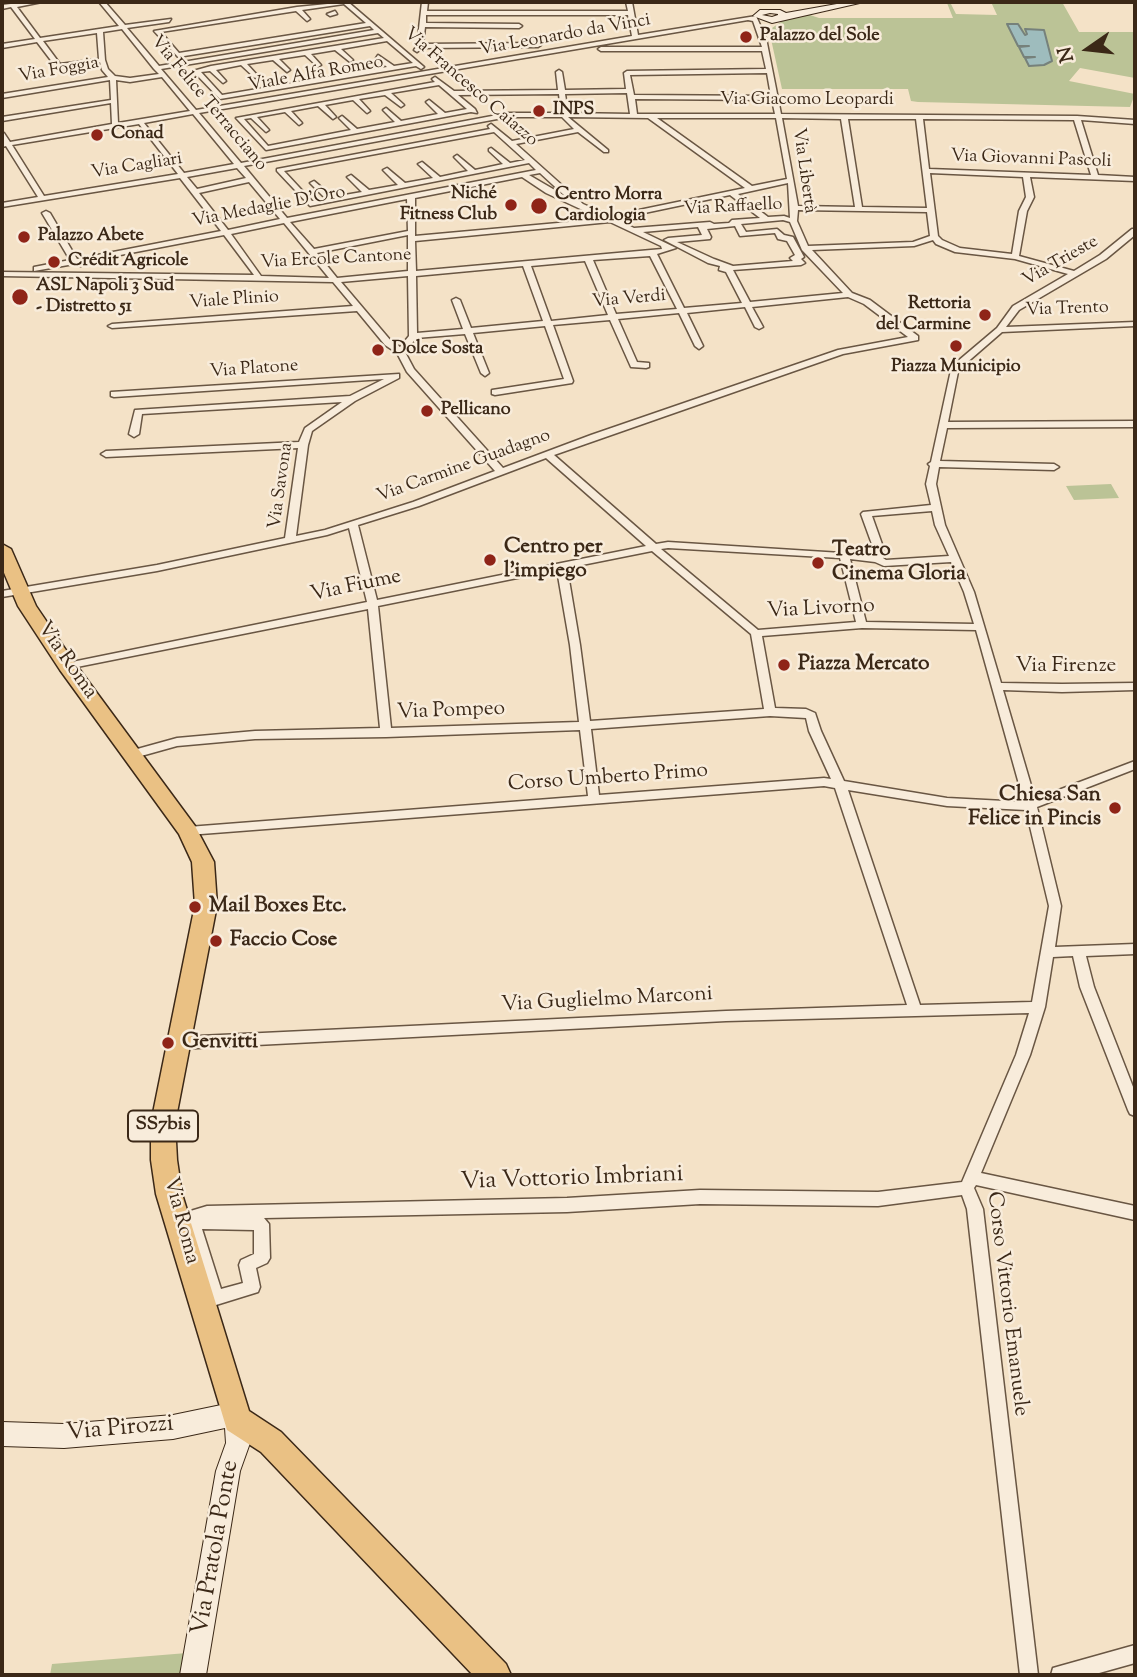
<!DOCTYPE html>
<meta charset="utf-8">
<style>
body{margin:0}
#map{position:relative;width:1137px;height:1677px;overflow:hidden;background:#f4e2c7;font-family:"Sorts Mill Goudy",serif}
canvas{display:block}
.frame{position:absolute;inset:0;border:4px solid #3b2817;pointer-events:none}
.north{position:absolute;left:1053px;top:14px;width:70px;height:70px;-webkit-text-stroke:5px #f8ecdb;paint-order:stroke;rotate:256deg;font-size:19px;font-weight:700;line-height:28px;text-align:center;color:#3b2817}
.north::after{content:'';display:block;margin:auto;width:24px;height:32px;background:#3b2817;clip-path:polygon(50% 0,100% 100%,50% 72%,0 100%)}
</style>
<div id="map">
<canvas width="1137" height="1677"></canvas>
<div class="frame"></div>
<div class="north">N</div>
</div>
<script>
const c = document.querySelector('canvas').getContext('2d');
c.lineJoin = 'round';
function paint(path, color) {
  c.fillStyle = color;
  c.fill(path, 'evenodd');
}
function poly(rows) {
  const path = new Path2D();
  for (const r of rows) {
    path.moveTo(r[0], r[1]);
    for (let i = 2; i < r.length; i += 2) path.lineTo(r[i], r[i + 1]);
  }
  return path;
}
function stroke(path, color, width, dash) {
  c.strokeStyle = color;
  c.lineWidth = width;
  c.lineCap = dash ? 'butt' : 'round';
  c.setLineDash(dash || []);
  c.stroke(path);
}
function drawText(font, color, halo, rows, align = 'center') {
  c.font = font + ' "Sorts Mill Goudy",serif';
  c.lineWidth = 5;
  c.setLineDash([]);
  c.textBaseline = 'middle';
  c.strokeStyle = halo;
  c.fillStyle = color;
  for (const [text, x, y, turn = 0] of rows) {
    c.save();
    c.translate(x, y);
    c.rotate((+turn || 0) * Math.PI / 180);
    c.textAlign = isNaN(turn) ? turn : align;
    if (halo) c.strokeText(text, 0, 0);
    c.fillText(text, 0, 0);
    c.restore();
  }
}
const green = poly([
 [882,2,950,2,956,14,997,15,991,2,1062,2,1079,32,1135,32,1135,78,1080,68,1069,81,1135,94,1130,107,918,102,911,101,908,89,782,89,769,30,784,20,807,14,819,18,953,18,947,3,883,4],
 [1111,484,1119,498,1074,500,1066,486],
 [187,1653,180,1675,50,1675,52,1664]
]);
const water = poly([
 [1007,24,1018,24,1025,35,1027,34,1025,29,1044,30,1052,61,1044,65,1029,66,1025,58,1035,57,1024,57,1019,47,1029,46,1018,46,1007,24]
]);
const street = poly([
 [28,2,42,2,17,7,40,38,119,26,99,2,105,2,125,25,171,19,169,22,127,28,159,66,374,30,370,26,178,57,154,31,297,7,348,2,424,67,421,69,416,66,220,99,193,71,211,66,384,38,378,33,161,69,196,110,632,36,628,15,426,15,426,23,519,24,522,26,519,28,425,27,423,44,538,43,541,45,538,47,422,48,417,52,414,50,417,46,422,2,428,2,427,11,628,11,626,2,632,2,638,35,756,16,766,38,781,114,1077,116,1135,120,1135,124,1081,120,1098,175,1135,177,1135,181,1030,177,1034,197,1027,211,1019,256,1074,271,1100,255,1132,229,1135,229,1135,235,1106,259,1019,310,1006,327,1135,322,1135,326,1002,332,964,365,958,372,948,422,1135,421,1135,427,947,428,940,461,1054,464,1059,467,1054,470,939,467,936,484,945,525,974,592,1001,683,1062,684,1135,683,1135,690,1062,692,1003,690,1035,799,1135,761,1135,769,1037,807,1061,906,1055,947,1135,944,1135,954,1086,956,1094,987,1135,1092,1135,1116,1130,1114,1128,1110,1080,987,1073,956,1053,957,1045,1007,1030,1055,981,1173,1135,1206,1135,1220,976,1185,974,1188,983,1209,1038,1675,1020,1675,967,1209,962,1195,878,1206,700,1204,567,1212,264,1218,269,1224,270,1258,267,1263,256,1268,260,1287,258,1292,216,1305,210,1303,186,1226,179,1228,174,1226,171,1221,174,1216,207,1206,567,1198,700,1190,878,1192,962,1182,1016,1055,1029,1013,726,1021,178,1049,173,1047,171,1043,173,1039,178,1037,726,1011,907,1005,835,788,824,786,188,835,184,834,182,831,188,827,588,796,580,730,386,737,255,739,177,746,134,758,128,754,130,751,177,738,255,731,380,728,368,609,67,669,62,666,67,663,367,602,349,528,327,535,157,571,2,597,2,591,157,565,285,538,298,448,106,457,101,454,106,451,299,442,305,428,342,402,142,414,139,434,134,437,129,434,135,410,350,396,384,379,114,397,111,396,111,392,399,374,399,378,355,401,312,431,308,445,296,536,325,530,413,502,495,471,407,372,397,353,385,345,357,311,112,328,108,326,112,324,353,306,333,282,2,276,2,272,254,275,224,235,84,262,85,264,81,266,74,264,34,271,34,267,70,260,42,213,46,211,50,213,77,259,221,231,180,178,2,207,2,203,38,197,6,146,2,147,2,143,4,143,2,132,4,133,10,142,112,124,111,103,2,121,2,117,111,100,110,80,2,98,2,94,108,77,102,70,100,62,56,67,37,42,2,48,2,44,35,39,11,7,2,9,2,5,28,2],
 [344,4,366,23,179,53,161,32,296,11,307,21,310,19,302,10,344,4],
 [748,20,753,21,762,47,601,47,598,49,601,51,762,51,766,69,627,71,624,73,626,89,565,90,562,72,559,70,556,72,558,90,454,91,435,77,432,79,435,82,236,118,266,150,471,112,477,113,475,109,458,95,559,94,561,113,508,113,241,163,199,113,748,20],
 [122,29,154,69,159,74,130,78,115,76,108,69,105,60,103,32,122,29],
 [97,33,99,59,60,64,43,41,97,33],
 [387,41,413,63,394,66,378,55,376,58,387,67,222,95,201,72,210,71,223,83,226,81,216,70,241,65,255,78,258,76,247,64,273,60,287,72,290,70,279,59,305,55,318,67,321,65,311,54,335,50,350,62,353,60,341,49,387,41],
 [767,73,771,96,634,95,630,75,767,73],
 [162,77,190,111,118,123,116,80,130,82,162,77],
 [439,85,467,109,445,113,429,100,426,102,438,114,401,121,386,108,383,110,395,122,357,129,342,116,339,118,351,130,268,146,244,119,251,118,266,132,269,130,257,117,285,112,299,125,302,123,291,111,318,106,333,119,336,117,325,105,353,100,367,113,370,111,359,99,385,95,401,107,404,105,403,104,391,93,439,85],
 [627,93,630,114,568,113,565,94,627,93],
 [635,99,772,100,775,114,637,114,635,99],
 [193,114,234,164,184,173,144,123,193,114],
 [508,117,562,117,574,129,512,141,491,124,488,126,490,129,277,169,277,171,310,206,529,163,536,170,287,218,244,166,508,117],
 [568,117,648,118,745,188,610,216,583,204,516,144,578,132,604,152,608,152,608,150,568,117],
 [657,118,776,118,787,179,752,186,657,118],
 [782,118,841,119,855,207,798,206,782,118],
 [848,119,916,119,927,208,862,207,848,119],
 [923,119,1074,120,1091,175,929,169,923,119],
 [139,124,178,174,44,196,12,145,139,124],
 [494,132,525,160,510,163,491,148,489,149,489,151,503,164,475,170,457,155,454,157,468,171,440,177,422,162,418,164,433,178,405,183,387,168,383,170,398,185,369,190,351,175,347,177,362,192,333,197,314,181,310,183,326,199,312,201,284,171,494,132],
 [237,168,246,178,197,189,187,177,237,168],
 [540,173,565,196,529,175,540,173],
 [930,173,1023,177,1026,197,1019,211,1012,254,960,248,942,240,938,236,930,173],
 [522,177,546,193,602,219,415,236,415,198,522,177],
 [249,182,280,219,228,230,199,193,249,182],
 [788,183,790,218,784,216,768,217,738,194,788,183],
 [730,195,760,218,732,220,729,223,714,224,710,222,634,228,616,219,730,195],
 [407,199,408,231,314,249,290,222,407,199],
 [798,210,927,212,930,236,913,242,808,246,797,221,798,210],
 [783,220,790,222,802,250,843,293,750,302,733,270,801,265,805,263,801,259,804,257,793,237,784,235,777,229,746,232,741,224,783,220],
 [610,222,661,246,662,249,416,271,415,241,610,222],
 [284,223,329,278,261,276,231,234,284,223],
 [735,226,740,236,775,233,778,239,787,241,795,255,790,258,793,261,733,266,714,259,677,242,710,239,711,237,707,229,735,226],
 [698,227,702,235,668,238,664,240,708,263,720,266,719,270,726,272,742,303,684,308,657,254,676,248,643,232,698,227],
 [408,235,408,271,337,278,317,253,408,235],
 [933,240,936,244,955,252,1015,259,1068,274,1013,306,997,328,958,361,951,370,931,462,928,464,930,466,926,484,931,505,863,512,861,514,873,547,873,555,668,542,656,544,554,455,843,354,918,340,918,336,870,300,852,293,812,250,914,246,933,240],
 [650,256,677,309,616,314,593,260,650,256],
 [585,261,608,315,551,321,531,266,585,261],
 [523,266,543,321,471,328,460,300,456,298,452,300,463,329,417,333,416,276,523,266],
 [408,276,409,336,400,347,391,341,341,282,408,276],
 [848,297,864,304,908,337,838,350,591,435,503,468,414,369,405,352,416,338,465,334,481,373,485,376,489,373,473,333,545,326,564,379,492,390,492,394,495,395,572,383,573,381,553,325,610,320,631,367,646,368,649,367,649,363,637,362,618,319,679,313,695,346,699,349,703,346,687,313,745,307,755,327,759,329,763,327,752,307,848,297],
 [546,458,646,546,377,600,358,525,419,506,546,458],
 [932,511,935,525,949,556,886,560,883,558,883,547,872,516,932,511],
 [668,548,840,558,856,622,758,630,661,549,668,548],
 [652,551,751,634,764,709,590,721,580,645,567,568,652,551],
 [850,559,875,562,884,566,951,562,964,592,974,624,866,622,850,559],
 [557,570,570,645,579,722,391,728,378,606,557,570],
 [862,628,976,630,1024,802,947,798,844,781,821,731,815,713,806,709,775,708,762,636,862,628],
 [770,716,806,718,809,731,831,779,824,778,599,795,591,729,770,716],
 [848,790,947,806,1026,810,1049,906,1032,1002,920,1005,848,790],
 [202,1229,254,1230,254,1254,241,1260,239,1265,243,1283,221,1289,202,1229],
 [335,11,337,14,330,16,327,14,335,11],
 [1135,1645,1135,1663,1092,1675,1051,1675,1053,1668,1060,1666,1135,1645]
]);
const secondary = poly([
 [848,2,864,2,772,23,753,16,760,10,780,10,786,13,848,2],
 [770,13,778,14,778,15,772,17,762,15,770,13],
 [226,1404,245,1412,249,1420,250,1443,240,1471,206,1675,180,1675,216,1471,226,1443,225,1428,173,1439,64,1448,2,1446,2,1422,64,1424,173,1415,226,1404]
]);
const primary = poly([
 [2,544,11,549,36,606,74,662,195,826,214,862,217,905,175,1123,177,1160,182,1194,249,1411,281,1432,506,1664,511,1675,473,1675,261,1452,227,1430,156,1194,151,1160,151,1123,195,905,192,862,179,834,60,670,18,606,2,568,2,544]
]);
const markers = [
 [746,37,7,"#8f2418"],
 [539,111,7,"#8f2418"],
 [97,135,7,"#8f2418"],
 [511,205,7,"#8f2418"],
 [539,206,9,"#8f2418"],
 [24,237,7,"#8f2418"],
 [54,262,7,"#8f2418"],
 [20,297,9,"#8f2418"],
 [985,315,7,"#8f2418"],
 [956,346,7,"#8f2418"],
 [378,350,7,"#8f2418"],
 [427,411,7,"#8f2418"],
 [490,560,7,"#8f2418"],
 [818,563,7,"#8f2418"],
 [784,665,7,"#8f2418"],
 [1115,808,7,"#8f2418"],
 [195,907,7,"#8f2418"],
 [216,941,7,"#8f2418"],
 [168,1043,7,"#8f2418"]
];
const farStreetnames = [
 ["Via Leonardo da Vinci",565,36,-10],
 ["Via Foggia",59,71,-10],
 ["Viale Alfa Romeo",316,75,-10],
 ["Via Francesco Caiazzo",470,88,41],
 ["Via Giacomo Leopardi",807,101],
 ["Via Felice Terracciano",208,104,50],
 ["Via Giovanni Pascoli",1031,160,2],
 ["Via Cagliari",137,167,-9],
 ["Via Libertà",803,171,82],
 ["Via Medaglie D'Oro",269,208,-11],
 ["Via Raffaello",733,208,-3],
 ["Via Ercole Cantone",336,260,-3],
 ["Via Trieste",1061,262,-30],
 ["Via Verdi",629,300,-5],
 ["Viale Plinio",234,301,-4],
 ["Via Trento",1067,310,-2],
 ["Via Platone",254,370,-4],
 ["Via Carmine Guadagno",464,467,-20],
 ["Via Savona",282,486,-82]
];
const farPoinames = [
 ["Palazzo del Sole",760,37],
 ["INPS",553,111],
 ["Conad",111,135],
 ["Niché",497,195,"right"],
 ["Fitness Club",497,216,"right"],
 ["Centro Morra",555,196],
 ["Cardiologia",555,217],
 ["Palazzo Abete",38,237],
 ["Crédit Agricole",68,262],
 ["ASL Napoli 3 Sud",36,287],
 ["- Distretto 51",36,308],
 ["Rettoria",971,305,"right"],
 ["del Carmine",971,326,"right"],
 ["Dolce Sosta",392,350],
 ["Piazza Municipio",956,368,"center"],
 ["Pellicano",441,411]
];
const shields = [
 [163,1126,70]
];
const shieldNames = [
 ["SS7bis",163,1126]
];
const poiNames = [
 ["Centro per",504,548],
 ["l'impiego",504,572],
 ["Teatro",832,551],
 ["Cinema Gloria",832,575],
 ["Piazza Mercato",798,665],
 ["Chiesa San",1101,796,"right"],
 ["Felice in Pincis",1101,820,"right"],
 ["Mail Boxes Etc.",209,907],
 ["Faccio Cose",230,941],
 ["Genvitti",182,1043]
];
const streetNames = [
 ["Via Fiume",356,587,-12],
 ["Via Livorno",821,610,-3],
 ["Via Roma",66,661,55],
 ["Via Firenze",1066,667],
 ["Via Pompeo",451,712,-2],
 ["Corso Umberto Primo",608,779,-4],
 ["Via Guglielmo Marconi",607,1001,-3],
 ["Via Roma",180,1221,75],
 ["Corso Vittorio Emanuele",1006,1304,83]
];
const nearStreetnames = [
 ["Via Vottorio Imbriani",572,1180,-2],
 ["Via Pirozzi",120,1430,-5],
 ["Via Pratola Ponte",217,1548,-80]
];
paint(green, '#bbc396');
paint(water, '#9ebcbd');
stroke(water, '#76817b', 2);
stroke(street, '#695643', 3);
stroke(secondary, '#3b2817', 2);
stroke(primary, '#3b2817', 3);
paint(street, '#f8ecdb');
paint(secondary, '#f8ecdb');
paint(primary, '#eac184');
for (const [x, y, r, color] of markers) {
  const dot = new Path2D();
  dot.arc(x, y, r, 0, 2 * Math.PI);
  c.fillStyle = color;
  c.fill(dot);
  stroke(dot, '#f8ecdb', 2.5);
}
drawText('18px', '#3b2817', '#f8ecdb', farStreetnames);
drawText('bold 18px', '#3b2817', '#f8ecdb', farPoinames, 'left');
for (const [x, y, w] of shields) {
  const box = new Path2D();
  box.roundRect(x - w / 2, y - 15.5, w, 31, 5);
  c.fillStyle = '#f8ecdb';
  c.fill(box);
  stroke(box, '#3b2817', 2);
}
drawText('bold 19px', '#3b2817', null, shieldNames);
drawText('bold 21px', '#3b2817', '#f8ecdb', poiNames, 'left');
drawText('21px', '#3b2817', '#f8ecdb', streetNames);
drawText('24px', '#3b2817', '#f8ecdb', nearStreetnames);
</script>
